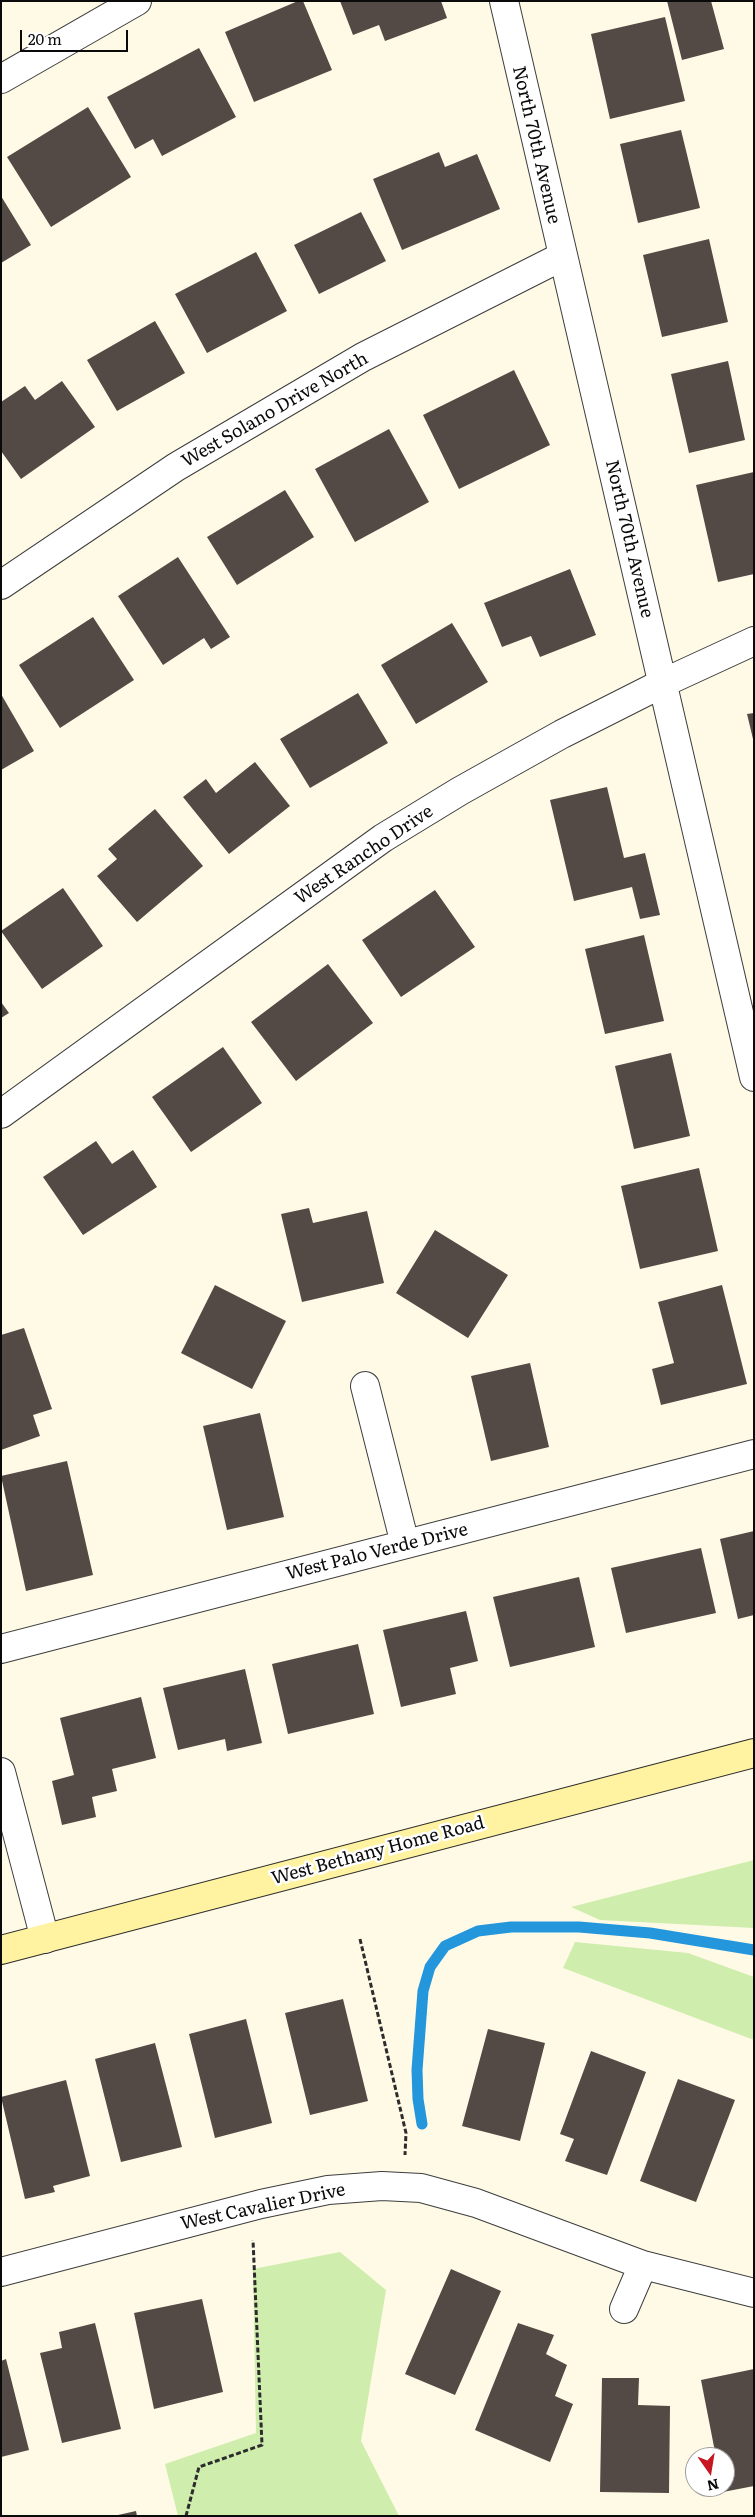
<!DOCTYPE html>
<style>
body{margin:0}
#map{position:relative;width:755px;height:2517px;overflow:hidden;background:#fffae6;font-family:Literata,serif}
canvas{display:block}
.frame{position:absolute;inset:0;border:2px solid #0a0a0a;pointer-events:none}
.north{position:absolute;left:685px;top:2447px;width:50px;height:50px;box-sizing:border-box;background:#fff;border:1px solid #9d9d9d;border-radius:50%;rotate:167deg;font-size:14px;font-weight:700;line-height:20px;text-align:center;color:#0a0a0a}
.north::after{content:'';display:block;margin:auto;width:18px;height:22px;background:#c71521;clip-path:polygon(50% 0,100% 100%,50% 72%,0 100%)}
.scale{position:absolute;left:20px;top:30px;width:108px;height:22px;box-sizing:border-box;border:2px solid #0a0a0a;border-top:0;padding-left:6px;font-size:15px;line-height:18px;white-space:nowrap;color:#0a0a0a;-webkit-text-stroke:4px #fff;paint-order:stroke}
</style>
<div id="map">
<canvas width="755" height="2517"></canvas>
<div class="frame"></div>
<div class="north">N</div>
<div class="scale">20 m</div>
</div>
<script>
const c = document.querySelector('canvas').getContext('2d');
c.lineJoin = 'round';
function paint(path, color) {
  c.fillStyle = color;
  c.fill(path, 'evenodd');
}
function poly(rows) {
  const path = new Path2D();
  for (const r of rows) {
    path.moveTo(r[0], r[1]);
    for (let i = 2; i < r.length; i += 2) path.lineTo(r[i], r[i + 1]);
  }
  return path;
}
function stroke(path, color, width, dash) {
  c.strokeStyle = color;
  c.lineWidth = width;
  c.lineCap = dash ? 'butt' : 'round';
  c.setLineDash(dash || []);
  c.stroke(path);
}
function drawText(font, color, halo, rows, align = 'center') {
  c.font = font + ' Literata,serif';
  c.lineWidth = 5;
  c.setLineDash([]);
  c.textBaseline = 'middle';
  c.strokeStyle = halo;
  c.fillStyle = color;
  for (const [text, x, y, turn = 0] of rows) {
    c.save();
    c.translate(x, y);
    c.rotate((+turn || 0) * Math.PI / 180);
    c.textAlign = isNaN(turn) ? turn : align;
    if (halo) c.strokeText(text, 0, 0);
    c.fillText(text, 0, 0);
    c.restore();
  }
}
const green = poly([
 [754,1860,754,1928,600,1920,571,1907],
 [575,1942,688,1953,754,1977,754,2040,563,1968],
 [340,2252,386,2290,361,2441,399,2516,178,2516,165,2464,256,2433,253,2269]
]);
const stream = poly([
 [422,2124,418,2099,417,2070,423,1991,430,1967,445,1946,478,1931,511,1927,579,1927,650,1933,754,1950]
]);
const building = poly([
 [298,1,303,1,332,70,254,102,225,32],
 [340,1,441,1,447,18,385,41,379,25,353,35],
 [667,1,711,1,724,49,682,60],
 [665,17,685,101,610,119,591,34],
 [199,48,236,117,162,156,153,139,135,149,107,97],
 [88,107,131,177,51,227,7,157],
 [681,130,700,208,638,223,620,144],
 [439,152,445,167,477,154,500,209,402,250,373,179],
 [1,196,31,245,1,263],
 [361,212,386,261,319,294,294,245],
 [709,239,728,322,662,337,643,255],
 [256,252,287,311,207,353,175,294],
 [155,321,185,373,117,411,87,360],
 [728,361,745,440,689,453,671,374],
 [514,370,550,445,459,489,423,415],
 [62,381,95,427,21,479,1,451,1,402,25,386,35,400],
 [389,429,429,502,355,542,315,469],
 [754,472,754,574,718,582,696,485],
 [285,490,314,537,237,585,207,537],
 [178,557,230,637,211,649,204,638,163,665,118,596],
 [570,569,596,635,540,657,531,636,502,647,484,603],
 [93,617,134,680,60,728,19,665],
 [452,623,488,682,416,724,381,665],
 [358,693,388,743,310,788,280,739],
 [1,694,34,751,1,770],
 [754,713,754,739,753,739,747,714],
 [255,762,290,806,229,854,183,797,206,779,216,793],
 [607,787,624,858,645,853,660,915,640,919,632,887,574,901,550,800],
 [155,809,203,866,137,922,97,876,117,859,108,849],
 [63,888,103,946,42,989,1,931],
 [435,890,475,947,401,997,362,940],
 [644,935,664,1021,605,1034,585,949],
 [328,964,373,1023,296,1081,251,1022],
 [1,1002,9,1013,1,1018],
 [223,1047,262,1103,191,1152,152,1097],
 [671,1053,690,1136,634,1149,615,1066],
 [96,1141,112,1164,133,1150,157,1187,83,1235,43,1177],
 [699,1168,718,1251,640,1269,621,1186],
 [309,1208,313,1223,367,1211,384,1283,302,1302,281,1214],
 [435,1230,508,1275,468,1338,396,1293],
 [215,1285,286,1321,252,1389,181,1353],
 [722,1285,747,1384,661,1405,652,1369,674,1363,658,1302],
 [24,1328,52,1409,33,1415,40,1436,1,1450,1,1335],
 [530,1363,549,1447,491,1461,471,1376],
 [260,1413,284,1517,227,1530,203,1426],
 [67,1461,93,1575,26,1591,1,1476],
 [754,1531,754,1615,738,1619,720,1539],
 [701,1548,716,1613,626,1633,611,1568],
 [579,1577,595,1647,510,1667,493,1597],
 [466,1611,478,1661,450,1668,456,1694,401,1707,383,1630],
 [358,1644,374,1714,288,1734,272,1664],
 [245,1669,262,1743,227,1751,225,1739,178,1750,163,1688],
 [141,1697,156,1758,112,1769,117,1791,92,1797,96,1817,62,1825,52,1781,74,1775,60,1718],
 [343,1999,368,2101,310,2115,285,2013],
 [246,2019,272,2123,215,2138,189,2034],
 [488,2029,545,2043,520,2141,462,2126],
 [155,2043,182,2147,121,2162,95,2059],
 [591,2051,646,2072,607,2175,565,2161,574,2139,560,2134],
 [678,2079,735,2100,696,2202,640,2181],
 [66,2080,90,2176,53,2186,55,2192,25,2199,1,2097],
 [451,2269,501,2291,455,2395,405,2374],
 [202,2299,223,2392,154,2409,134,2313],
 [95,2323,121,2429,62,2443,40,2353,62,2348,59,2332],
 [518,2323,554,2335,546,2354,567,2365,555,2396,573,2404,550,2462,475,2430],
 [6,2359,29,2450,1,2457,1,2361],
 [754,2369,754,2486,723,2492,725,2457,716,2457,701,2380],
 [602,2378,639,2378,638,2405,670,2406,669,2493,600,2492],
 [136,2511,137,2516,118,2516,118,2515]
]);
const path = poly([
 [360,1939,406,2133,405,2155],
 [186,2516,199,2467,262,2445,253,2240]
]);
const street = poly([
 [504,1,754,1077],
 [1,79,137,1],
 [1,585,176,467,363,357,561,257],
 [1,1114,383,838,460,791,562,734,663,683,754,641],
 [365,1386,405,1544],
 [1,1649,754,1454],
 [1,1772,45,1939],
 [1,2272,261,2204,328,2190,382,2186,421,2188,476,2203,643,2265,754,2293],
 [624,2309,643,2265]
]);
const secondary = poly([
 [1,1950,754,1753]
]);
const streetNames = [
 ["North 70th Avenue",536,145,77],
 ["West Solano Drive North",275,410,-30],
 ["North 70th Avenue",629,539,77],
 ["West Rancho Drive",364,855,-34],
 ["West Palo Verde Drive",377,1552,-14],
 ["West Bethany Home Road",378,1851,-15],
 ["West Cavalier Drive",263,2207,-12]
];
paint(green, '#cfedac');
stroke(stream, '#2496db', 11);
paint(building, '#534a45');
stroke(street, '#3d3d3d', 30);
stroke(secondary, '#2c2c2c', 30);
stroke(path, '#2c2c2c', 3, [5, 2.5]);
stroke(street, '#fff', 28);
stroke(secondary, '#fff3a1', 28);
drawText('18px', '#0a0a0a', '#fff', streetNames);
</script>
